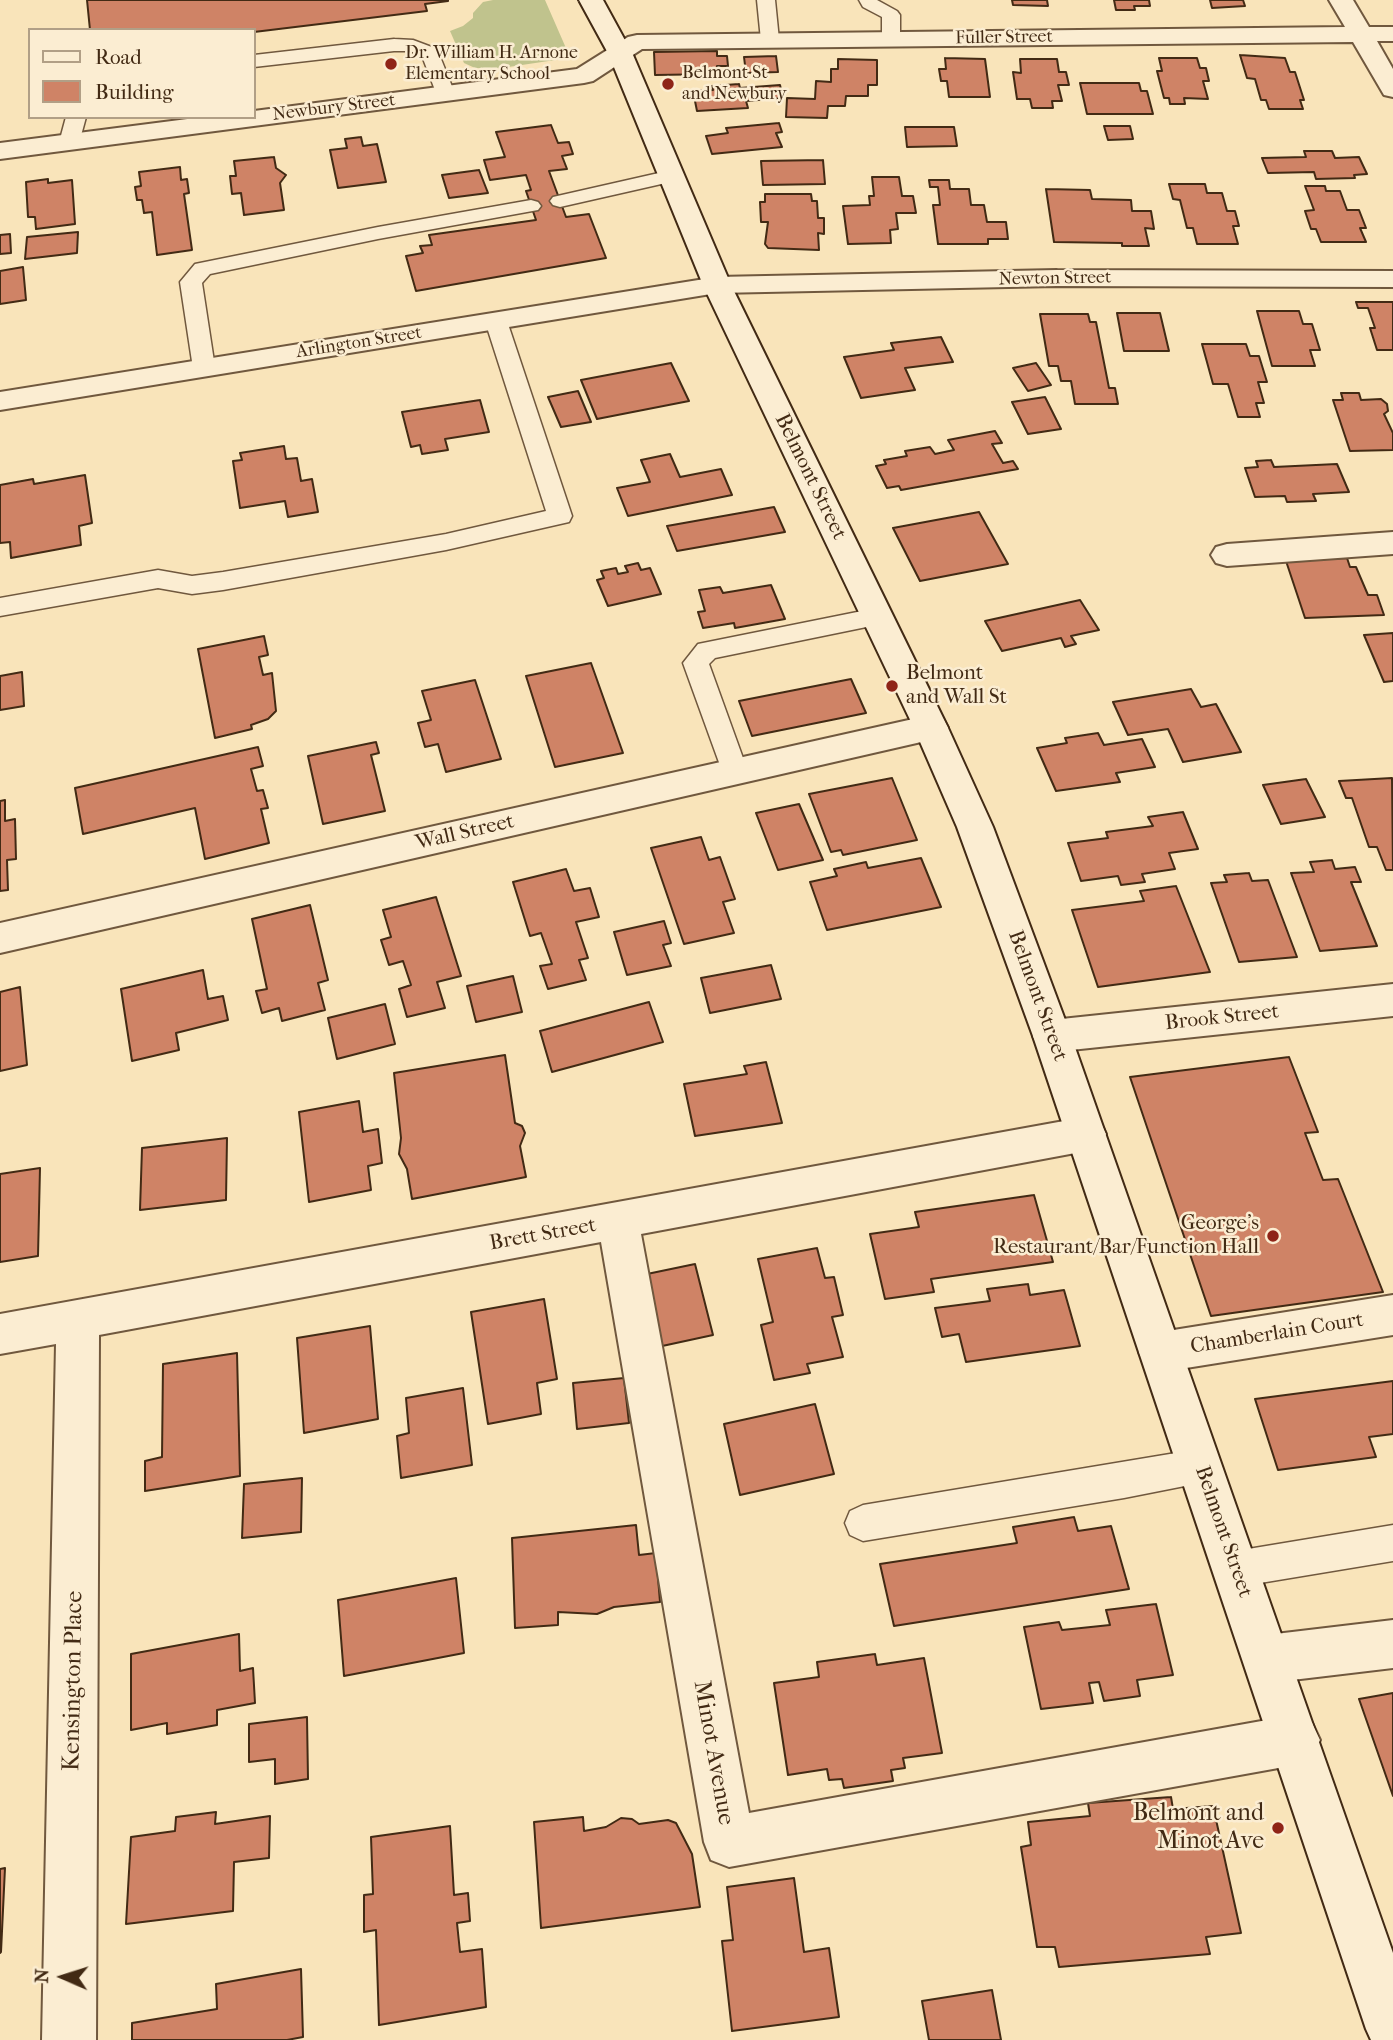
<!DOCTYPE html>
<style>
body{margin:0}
#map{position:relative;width:1393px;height:2040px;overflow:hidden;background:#f9e4ba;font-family:"IM FELL French Canon",serif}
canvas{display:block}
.legend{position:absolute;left:28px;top:28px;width:228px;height:91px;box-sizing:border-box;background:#fbedd2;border:2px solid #b19f86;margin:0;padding:9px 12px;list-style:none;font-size:21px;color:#422a14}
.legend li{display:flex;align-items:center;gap:14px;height:35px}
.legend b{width:35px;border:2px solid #b19f86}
.north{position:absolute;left:28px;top:1942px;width:70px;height:70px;-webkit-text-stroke:5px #fbedd2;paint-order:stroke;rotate:273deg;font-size:19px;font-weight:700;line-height:28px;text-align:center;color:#422a14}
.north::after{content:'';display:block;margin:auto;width:24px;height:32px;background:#422a14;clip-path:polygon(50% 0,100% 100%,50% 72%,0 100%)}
</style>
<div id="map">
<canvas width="1393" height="2040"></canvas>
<ul class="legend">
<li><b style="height:9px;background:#fbedd2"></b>Road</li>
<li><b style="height:19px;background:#cf8366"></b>Building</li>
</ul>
<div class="north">N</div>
</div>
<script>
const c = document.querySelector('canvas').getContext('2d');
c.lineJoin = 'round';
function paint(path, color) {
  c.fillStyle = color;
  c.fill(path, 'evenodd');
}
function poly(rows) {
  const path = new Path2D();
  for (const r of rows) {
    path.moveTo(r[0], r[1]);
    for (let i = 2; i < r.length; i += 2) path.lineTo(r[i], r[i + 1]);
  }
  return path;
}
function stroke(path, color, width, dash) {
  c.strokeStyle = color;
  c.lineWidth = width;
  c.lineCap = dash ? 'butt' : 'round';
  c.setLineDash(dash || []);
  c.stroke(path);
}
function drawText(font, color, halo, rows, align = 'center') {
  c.font = font + ' "IM FELL French Canon",serif';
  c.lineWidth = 5;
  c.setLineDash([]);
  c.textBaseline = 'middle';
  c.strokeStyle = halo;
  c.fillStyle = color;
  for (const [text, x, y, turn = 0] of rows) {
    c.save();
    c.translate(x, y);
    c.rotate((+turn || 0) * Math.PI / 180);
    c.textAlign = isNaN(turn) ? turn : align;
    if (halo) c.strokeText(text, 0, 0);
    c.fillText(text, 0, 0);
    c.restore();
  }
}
const green = poly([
 [493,0,545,0,569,55,562,59,495,69,475,68,464,63,450,31,463,26,473,18,473,13,483,2]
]);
const building = poly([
 [87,0,448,0,448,1,425,4,427,11,254,32,254,30,90,30,87,0],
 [1012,0,1047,0,1048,6,1013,5,1012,0],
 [1114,0,1149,0,1150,6,1134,6,1135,10,1116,10,1114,0],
 [1210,0,1243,0,1245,6,1212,8,1210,0],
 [717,51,717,56,727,56,728,66,717,66,717,74,655,75,654,52,717,51],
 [1240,55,1285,58,1290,72,1295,72,1304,100,1300,100,1303,109,1269,109,1266,100,1261,100,1255,79,1247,78,1240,55],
 [776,56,778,72,746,73,744,57,776,56],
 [945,58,985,59,990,97,949,97,947,81,941,81,939,69,946,69,945,58],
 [1159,58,1197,58,1200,68,1206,68,1209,81,1203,81,1208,99,1184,98,1185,104,1170,104,1169,98,1164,98,1157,71,1162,71,1159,58],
 [838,59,877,60,877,85,868,85,868,96,846,96,845,106,828,106,827,118,786,117,787,98,815,99,816,81,831,82,831,69,838,69,838,59],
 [1020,59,1057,59,1059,72,1066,72,1069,85,1058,85,1062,101,1052,101,1053,108,1032,108,1030,99,1017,99,1013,72,1021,73,1020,59],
 [1080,83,1139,83,1141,91,1147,91,1153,114,1087,114,1080,83],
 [739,84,740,88,780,85,783,98,746,101,748,108,697,111,693,91,713,90,712,86,739,84],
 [779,123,782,132,776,133,782,147,712,154,706,136,728,133,726,128,779,123],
 [551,125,558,143,569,142,573,154,562,156,567,169,549,171,566,217,589,214,606,258,416,291,406,256,423,253,420,246,432,245,429,235,536,220,526,191,531,190,526,175,490,180,484,160,505,157,496,132,551,125],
 [1104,126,1130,126,1133,139,1108,140,1104,126],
 [905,127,954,127,957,146,907,147,905,127],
 [361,137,363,146,377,144,386,182,338,188,330,150,347,148,345,139,361,137],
 [1304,151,1332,151,1335,158,1359,157,1367,174,1354,175,1355,178,1316,179,1314,172,1268,173,1262,158,1306,157,1304,151],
 [274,157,276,168,286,175,280,183,284,210,244,215,241,193,232,194,230,176,236,176,234,161,274,157],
 [823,160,825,184,763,185,761,161,823,160],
 [180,167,181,180,187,179,189,193,184,194,192,250,157,255,152,212,144,213,142,200,137,200,135,187,141,186,139,172,180,167],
 [479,170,488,193,449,198,442,175,479,170],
 [872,177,899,177,902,196,913,196,916,213,896,213,898,229,890,230,891,243,848,244,843,206,870,205,869,196,874,196,872,177],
 [48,179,48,183,72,180,75,224,36,229,35,217,28,217,26,182,48,179],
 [929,180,949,180,950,189,969,189,971,205,984,205,987,222,1006,222,1008,239,988,239,988,244,938,244,933,205,940,205,938,187,930,187,929,180],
 [1169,184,1205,184,1207,193,1222,193,1227,211,1235,211,1239,226,1233,226,1238,244,1197,244,1193,228,1187,228,1180,200,1173,199,1169,184],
 [1305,186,1325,186,1326,191,1340,191,1347,210,1359,210,1366,228,1360,228,1366,242,1321,242,1316,229,1311,229,1305,211,1314,210,1305,186],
 [1046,189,1090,190,1092,199,1131,200,1132,211,1151,211,1154,229,1145,228,1149,246,1122,246,1122,243,1054,242,1046,189],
 [765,194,811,194,812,201,817,201,818,218,824,218,824,234,818,233,819,250,768,248,765,244,768,222,761,222,760,202,765,202,765,194],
 [78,232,77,253,25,259,27,237,78,232],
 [10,234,11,253,0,254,0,235,10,234],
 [23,267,26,300,0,304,0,271,23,267],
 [1356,302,1393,302,1393,350,1377,350,1370,328,1375,328,1368,308,1358,308,1356,302],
 [1257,311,1299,311,1303,324,1312,324,1320,350,1310,350,1315,366,1272,366,1257,311],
 [1117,313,1160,313,1169,351,1124,351,1117,313],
 [1040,314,1088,314,1090,322,1096,322,1109,388,1115,388,1118,404,1075,404,1071,381,1061,381,1058,366,1049,366,1040,314],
 [941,337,953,362,905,368,915,390,861,398,844,357,894,350,891,343,941,337],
 [1202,344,1246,344,1250,356,1259,356,1267,382,1258,382,1264,403,1256,403,1260,417,1238,417,1228,384,1213,384,1202,344],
 [671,363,689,401,597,419,581,380,671,363],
 [1036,363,1051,385,1028,391,1013,368,1036,363],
 [578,391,591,422,561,427,548,397,578,391],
 [1341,393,1359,393,1361,400,1381,399,1387,404,1388,411,1384,414,1393,433,1393,450,1350,451,1333,400,1343,400,1341,393],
 [1045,397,1061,429,1028,434,1012,402,1045,397],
 [480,400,489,432,445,439,448,450,422,454,420,445,411,447,402,412,480,400],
 [995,431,1002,443,992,444,1003,463,1013,461,1018,469,901,490,899,486,887,488,876,466,886,464,884,460,907,456,905,451,930,447,935,454,954,450,948,440,995,431],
 [284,446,286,459,297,458,301,481,312,479,318,512,288,517,285,501,240,508,233,461,242,460,240,453,284,446],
 [670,454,680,477,721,469,732,495,628,516,617,488,650,482,641,460,670,454],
 [1271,460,1274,467,1337,464,1349,492,1313,494,1316,501,1287,502,1285,496,1255,497,1245,468,1258,467,1256,461,1271,460],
 [85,475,92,523,79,526,81,545,11,558,10,542,0,543,0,485,33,479,34,484,85,475],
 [774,507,785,532,677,551,667,526,774,507],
 [979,512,1008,564,920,581,893,528,979,512],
 [1347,558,1350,567,1356,567,1368,595,1377,595,1384,615,1305,618,1286,561,1347,558],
 [638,563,641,570,650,568,661,594,608,606,597,580,604,578,601,571,616,568,618,574,628,572,625,566,638,563],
 [771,585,785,619,735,628,734,623,703,628,698,612,705,611,699,590,720,587,723,593,771,585],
 [1080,600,1099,630,1071,636,1076,644,1065,647,1061,638,1002,651,985,621,1080,600],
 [1393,633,1393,681,1384,682,1364,635,1393,633],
 [264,636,268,655,259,657,263,675,272,673,276,711,268,719,251,725,252,729,215,738,198,649,264,636],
 [591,663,623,753,555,767,526,676,591,663],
 [22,672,24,706,0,710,0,676,22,672],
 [851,679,866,713,752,736,739,701,851,679],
 [475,680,501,759,446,772,438,744,425,747,418,723,431,720,422,691,475,680],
 [1191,689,1201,707,1216,704,1241,752,1183,762,1168,729,1128,735,1113,702,1191,689],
 [1098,733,1104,745,1142,739,1155,767,1116,773,1120,782,1056,791,1037,748,1067,743,1065,738,1098,733],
 [376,742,379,753,371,755,385,811,323,824,308,756,376,742],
 [258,747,263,766,251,769,257,791,263,790,268,808,261,809,269,843,205,859,195,808,83,834,75,788,258,747],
 [892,778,917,840,843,855,841,850,831,852,809,794,892,778],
 [1392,778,1393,870,1386,870,1377,847,1369,847,1352,798,1346,798,1339,781,1392,778],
 [1306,779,1325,817,1281,824,1263,785,1306,779],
 [5,800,5,821,15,819,16,859,7,860,8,890,0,891,0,801,5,800],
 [799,804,823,860,778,870,756,813,799,804],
 [1183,812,1198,849,1169,853,1175,869,1142,874,1145,882,1121,885,1118,876,1081,881,1068,843,1108,838,1106,832,1153,826,1148,817,1183,812],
 [701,837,709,860,720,857,735,899,723,902,734,933,684,944,651,848,701,837],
 [921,858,941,907,827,930,810,882,837,876,834,869,866,862,868,868,921,858],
 [1332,860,1335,869,1355,867,1361,882,1351,882,1377,946,1320,951,1291,873,1314,872,1310,862,1332,860],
 [566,869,574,891,590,888,599,917,576,922,588,958,579,960,586,980,548,989,540,966,552,964,541,933,530,936,513,882,566,869],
 [1249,873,1252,881,1268,880,1297,957,1239,962,1211,883,1227,882,1224,875,1249,873],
 [1176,886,1210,972,1098,987,1072,910,1144,901,1140,891,1176,886],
 [436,897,461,976,437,982,445,1008,407,1017,399,989,411,985,403,961,389,965,381,940,391,937,383,910,436,897],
 [310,905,328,980,318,983,325,1010,282,1021,279,1008,262,1013,256,991,267,989,252,919,310,905],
 [664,921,671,943,663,945,671,966,627,975,614,932,664,921],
 [771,965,781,999,710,1013,701,978,771,965],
 [203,970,208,999,223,996,228,1020,176,1033,179,1050,132,1061,121,989,203,970],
 [513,976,522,1012,476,1022,467,986,513,976],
 [20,987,27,1065,0,1071,0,992,20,987],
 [649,1002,663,1042,552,1072,540,1031,649,1002],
 [385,1004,395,1044,337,1059,328,1018,385,1004],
 [505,1055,515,1123,522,1126,525,1133,520,1146,526,1177,412,1199,407,1169,399,1154,401,1138,394,1073,505,1055],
 [1289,1057,1318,1132,1305,1133,1323,1180,1338,1179,1383,1292,1211,1316,1130,1077,1289,1057],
 [766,1062,782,1123,695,1136,684,1084,747,1074,744,1066,766,1062],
 [359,1101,363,1132,378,1129,382,1163,368,1166,371,1190,309,1202,299,1112,359,1101],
 [227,1138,226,1200,140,1210,142,1148,227,1138],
 [40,1168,38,1256,0,1262,0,1174,40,1168],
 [1034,1195,1053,1262,931,1279,934,1292,885,1299,870,1234,919,1227,915,1212,1034,1195],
 [817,1248,825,1278,834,1277,843,1315,832,1317,843,1357,807,1364,810,1373,774,1380,761,1325,773,1322,758,1259,817,1248],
 [695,1264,713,1335,653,1348,647,1274,695,1264],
 [1028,1284,1030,1295,1064,1290,1080,1346,966,1362,959,1334,942,1337,935,1308,990,1301,987,1289,1028,1284],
 [544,1299,557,1379,537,1383,541,1414,488,1424,471,1312,544,1299],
 [370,1326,378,1419,304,1433,297,1338,370,1326],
 [237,1353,240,1476,145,1491,145,1461,162,1457,163,1364,237,1353],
 [624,1378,629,1423,577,1429,573,1383,624,1378],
 [1393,1381,1393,1434,1369,1437,1376,1457,1278,1470,1255,1399,1393,1381],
 [463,1388,472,1465,401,1478,397,1436,409,1433,406,1398,463,1388],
 [815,1404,834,1474,740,1495,724,1424,815,1404],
 [302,1478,301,1532,242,1538,244,1484,302,1478],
 [1074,1517,1078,1531,1111,1526,1129,1589,894,1626,880,1564,1017,1543,1013,1527,1074,1517],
 [636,1525,639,1555,656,1553,660,1602,614,1607,597,1614,558,1612,558,1625,515,1628,512,1538,636,1525],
 [456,1578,464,1653,344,1676,338,1600,456,1578],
 [1156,1604,1173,1675,1137,1680,1140,1696,1104,1701,1099,1682,1089,1683,1093,1703,1041,1709,1024,1627,1059,1622,1062,1630,1110,1625,1106,1610,1156,1604],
 [239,1634,240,1671,253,1668,255,1703,217,1710,217,1725,167,1734,167,1723,131,1730,131,1654,239,1634],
 [875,1654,877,1665,924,1658,942,1753,903,1758,905,1768,891,1770,893,1781,844,1788,842,1779,829,1780,827,1769,788,1775,774,1683,819,1677,817,1662,875,1654],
 [1393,1693,1393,1796,1359,1699,1393,1693],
 [307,1717,308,1779,275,1784,275,1759,249,1762,249,1724,307,1717],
 [1171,1797,1173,1809,1213,1806,1241,1933,1206,1937,1210,1954,1059,1967,1055,1947,1037,1947,1021,1847,1031,1845,1028,1822,1090,1816,1088,1803,1171,1797],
 [216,1812,215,1824,270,1816,269,1858,234,1862,233,1911,126,1924,131,1837,175,1831,176,1817,216,1812],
 [583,1817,584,1831,606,1827,621,1818,632,1819,639,1824,668,1820,676,1823,692,1854,700,1907,541,1928,534,1822,583,1817],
 [450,1826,454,1895,468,1893,470,1921,457,1923,460,1952,482,1949,486,2007,379,2025,376,1930,364,1932,364,1895,373,1894,371,1837,450,1826],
 [5,1868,1,1952,0,1953,0,1869,5,1868],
 [794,1878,804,1952,829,1948,839,2017,732,2031,722,1941,733,1940,727,1887,794,1878],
 [301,1969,303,2037,287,2040,132,2040,132,2023,217,2009,216,1984,301,1969],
 [992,1990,1001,2040,929,2040,922,2001,992,1990]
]);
const service = poly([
 [757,0,775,0,779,40,777,44,770,46,761,40,757,0],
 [859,0,877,0,897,11,900,15,900,39,898,43,884,43,882,39,882,17,863,7,859,0],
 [394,39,413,40,437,49,455,94,452,98,438,98,422,56,410,51,394,51,254,67,254,55,394,39],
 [66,117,86,117,79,143,76,147,69,149,62,147,59,143,66,117],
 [672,170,679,172,682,176,679,180,560,207,553,205,550,201,553,197,672,170],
 [531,200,538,202,541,206,538,210,378,239,210,274,202,283,215,368,212,373,204,375,196,373,193,368,180,282,195,264,378,227,531,200],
 [496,314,504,316,507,321,572,516,569,522,446,550,223,590,192,594,158,588,0,616,0,598,158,570,192,576,223,572,446,534,546,511,485,321,488,316,496,314],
 [877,608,886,611,890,617,886,623,715,658,709,664,748,772,745,779,735,782,725,779,683,663,698,644,877,608],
 [1200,1449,1212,1454,1217,1466,1212,1478,1200,1483,1124,1498,863,1541,850,1535,845,1523,850,1511,863,1505,1200,1449],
 [1393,1525,1393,1561,1236,1587,1223,1582,1218,1569,1223,1556,1236,1551,1393,1525]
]);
const minor = poly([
 [1329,0,1353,0,1369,27,1393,27,1393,41,1377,41,1393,69,1393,97,1384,95,1353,42,642,49,593,81,584,83,0,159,0,143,203,117,254,117,254,111,577,69,628,37,637,35,1345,27,1329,0],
 [1057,270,1393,271,1393,287,1057,286,717,293,0,410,0,392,717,277,1057,270],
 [1393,532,1393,554,1227,566,1216,563,1211,555,1216,547,1227,544,1393,532],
 [931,715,943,719,948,728,943,737,0,953,0,923,931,715],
 [1393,984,1393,1016,1052,1052,1038,1047,1033,1036,1038,1025,1052,1020,1393,984],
 [1086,1117,1100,1122,1106,1134,1100,1146,1086,1151,641,1234,749,1813,1295,1715,1312,1723,1320,1740,1312,1757,1295,1765,729,1867,711,1860,704,1842,601,1242,99,1335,96,2040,42,2040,56,1344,0,1354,0,1314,1086,1117],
 [1393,1295,1393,1335,1161,1372,1146,1366,1139,1352,1146,1338,1161,1332,1393,1295],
 [1393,1620,1393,1668,1267,1683,1250,1676,1243,1659,1250,1642,1267,1635,1393,1620]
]);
const secondary = poly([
 [579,0,603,0,633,55,731,285,948,728,993,827,1071,1036,1393,1953,1393,2040,1371,2040,1366,2029,1033,1036,957,827,914,728,703,285,609,55,579,0]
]);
const markers = [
 [391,64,7,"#8f2418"],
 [668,84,7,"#8f2418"],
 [892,686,7,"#8f2418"],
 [1273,1236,7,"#8f2418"],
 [1278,1828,7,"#8f2418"]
];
const farStreetnames = [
 ["Fuller Street",1004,38,-1],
 ["Newbury Street",334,108,-7],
 ["Newton Street",1055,279,-1],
 ["Arlington Street",359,343,-9]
];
const farPoinames = [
 ["Dr. William H. Arnone",405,54],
 ["Elementary School",405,75],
 ["Belmont St",682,74],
 ["and Newbury",682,95]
];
const streetNames = [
 ["Belmont Street",810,477,64],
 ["Wall Street",465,833,-13],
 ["Belmont Street",1037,996,70],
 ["Brook Street",1222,1018,-6],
 ["Brett Street",543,1235,-10],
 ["Chamberlain Court",1277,1334,-9],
 ["Belmont Street",1223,1532,71]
];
const poiNames = [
 ["Belmont",906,674],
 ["and Wall St",906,698],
 ["George's",1259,1224,"right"],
 ["Restaurant/Bar/Function Hall",1259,1248,"right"]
];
const nearStreetnames = [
 ["Kensington Place",74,1681,-89],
 ["Minot Avenue",713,1753,80]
];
const nearPoinames = [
 ["Belmont and",1264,1814],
 ["Minot Ave",1264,1842]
];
paint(green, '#c0c38d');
paint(building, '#cf8366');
stroke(building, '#422a14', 2);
stroke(service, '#70583e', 3);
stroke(minor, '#70583e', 4);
stroke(secondary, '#422a14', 4);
paint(service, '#fbedd2');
paint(minor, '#fbedd2');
paint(secondary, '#fbedd2');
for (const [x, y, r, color] of markers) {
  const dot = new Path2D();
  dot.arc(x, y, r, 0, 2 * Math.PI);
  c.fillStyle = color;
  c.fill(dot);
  stroke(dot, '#fbedd2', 2.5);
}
drawText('18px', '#422a14', '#fbedd2', farStreetnames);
drawText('18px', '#422a14', '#fbedd2', farPoinames, 'left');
drawText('21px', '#422a14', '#fbedd2', streetNames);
drawText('21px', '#422a14', '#fbedd2', poiNames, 'left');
drawText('24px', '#422a14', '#fbedd2', nearStreetnames);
drawText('24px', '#422a14', '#fbedd2', nearPoinames, 'right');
</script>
